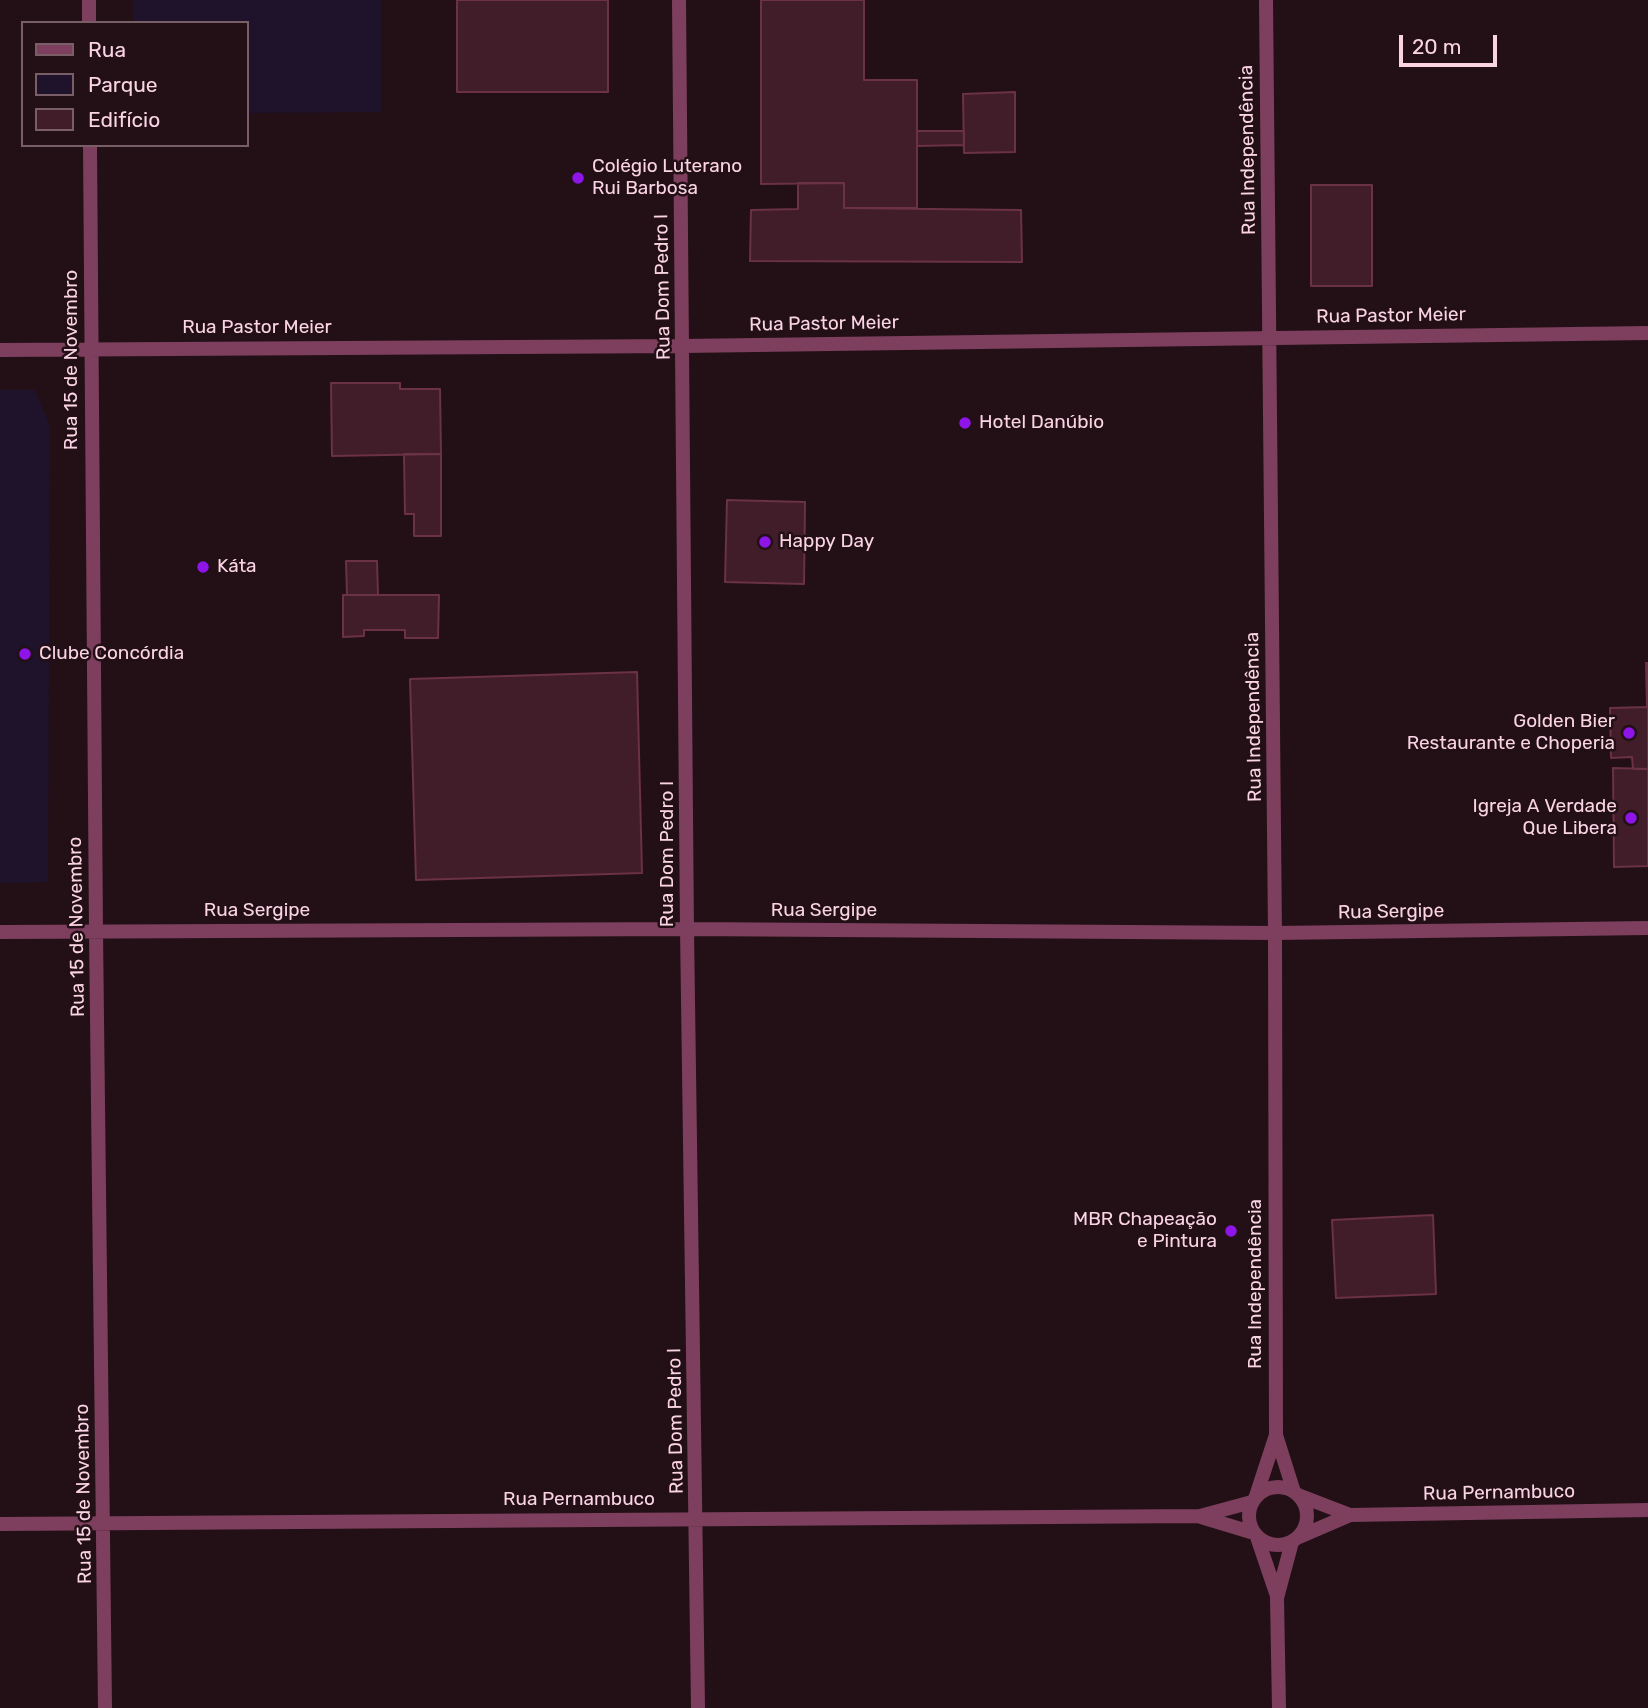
<!DOCTYPE html>
<meta charset="utf-8">
<style>
body{margin:0}
#map{position:relative;width:1648px;height:1708px;overflow:hidden;background:#221016;font-family:Rubik,sans-serif}
canvas{display:block}
.legend{position:absolute;left:21px;top:21px;width:228px;height:126px;box-sizing:border-box;background:#221016;border:2px solid #795e68;margin:0;padding:9px 12px;list-style:none;font-size:21px;color:#fbd4e4}
.legend li{display:flex;align-items:center;gap:14px;height:35px}
.legend b{width:35px;border:2px solid #795e68}
.scale{position:absolute;left:1399px;top:35px;width:98px;height:32px;box-sizing:border-box;border:4px solid #fbd4e4;border-top:0;padding-left:9px;font-size:21px;line-height:24px;white-space:nowrap;color:#fbd4e4;-webkit-text-stroke:5px #221016;paint-order:stroke}
</style>
<div id="map">
<canvas width="1648" height="1708"></canvas>
<ul class="legend">
<li><b style="height:9px;background:#7d3f5d"></b>Rua</li>
<li><b style="height:19px;background:#1e132b"></b>Parque</li>
<li><b style="height:19px;background:#411d29"></b>Edifício</li>
</ul>
<div class="scale">20 m</div>
</div>
<script>
const c = document.querySelector('canvas').getContext('2d');
c.lineJoin = 'round';
function paint(path, color) {
  c.fillStyle = color;
  c.fill(path, 'evenodd');
}
function poly(rows) {
  const path = new Path2D();
  for (const r of rows) {
    if (r.length === 3) {
      path.moveTo(r[0] + r[2], r[1]);
      path.arc(r[0], r[1], r[2], 0, 2 * Math.PI);
      continue;
    }
    path.moveTo(r[0], r[1]);
    for (let i = 2; i < r.length; i += 2) path.lineTo(r[i], r[i + 1]);
  }
  return path;
}
function stroke(path, color, width, dash) {
  c.strokeStyle = color;
  c.lineWidth = width;
  c.lineCap = dash ? 'butt' : 'round';
  c.setLineDash(dash || []);
  c.stroke(path);
}
function drawText(font, color, halo, rows, align = 'center') {
  c.font = font + ' Rubik,sans-serif';
  c.lineWidth = 5;
  c.setLineDash([]);
  c.textBaseline = 'middle';
  c.strokeStyle = halo;
  c.fillStyle = color;
  for (const [text, x, y, turn = 0] of rows) {
    c.save();
    c.translate(x, y);
    c.rotate((+turn || 0) * Math.PI / 180);
    c.textAlign = isNaN(turn) ? turn : align;
    if (halo) c.strokeText(text, 0, 0);
    c.fillText(text, 0, 0);
    c.restore();
  }
}
const green = poly([
 [134,0,381,0,382,112,247,113,247,23,134,23],
 [0,390,35,390,50,426,48,882,0,883]
]);
const building = poly([
 [457,0,608,0,608,92,457,92,457,0],
 [761,0,864,0,864,80,917,80,917,208,844,208,844,183,761,184,761,0],
 [1015,92,1015,152,964,153,963,94,1015,92],
 [917,131,964,131,964,145,917,146,917,131],
 [798,183,844,183,844,208,1021,210,1022,262,750,261,751,210,798,209,798,183],
 [1311,185,1372,185,1372,286,1311,286,1311,185],
 [331,383,400,383,400,389,440,389,441,454,332,456,331,383],
 [404,454,441,454,441,536,414,536,414,514,405,514,404,454],
 [727,500,805,502,804,584,725,582,727,500],
 [346,561,377,561,378,595,347,595,346,561],
 [343,595,439,595,438,638,405,638,405,630,364,630,364,636,343,637,343,595],
 [1646,663,1648,663,1648,769,1633,769,1632,757,1611,758,1610,708,1647,707,1646,663],
 [637,672,642,873,416,880,410,679,637,672],
 [1613,768,1648,769,1648,866,1614,867,1613,768],
 [1433,1215,1436,1294,1336,1298,1332,1220,1433,1215]
]);
const minor = poly([
 [89,0,89,23],
 [679,0,687,929,698,1708],
 [1266,0,1275,933,1276,1435,1294,1492],
 [90,145,96,931,105,1708],
 [0,350,683,346,1648,333],
 [0,932,687,929,1275,933,1648,928],
 [1278,1516,29],
 [1298,1495,1350,1515,1648,1510],
 [1256,1496,1276,1435],
 [1201,1517,1254,1533],
 [0,1524,1200,1516,1252,1502],
 [1257,1537,1277,1596],
 [1299,1537,1350,1515],
 [1279,1708,1277,1598,1292,1542]
]);
const markers = [
 [578,178,7,"#8e14e8"],
 [965,423,7,"#8e14e8"],
 [765,542,7,"#8e14e8"],
 [203,567,7,"#8e14e8"],
 [25,654,7,"#8e14e8"],
 [1629,733,7,"#8e14e8"],
 [1631,818,7,"#8e14e8"],
 [1231,1231,7,"#8e14e8"]
];
const streetNames = [
 ["Rua Independência",1248,150,-91],
 ["Rua Dom Pedro I",663,287,-91],
 ["Rua Pastor Meier",1391,316,-1],
 ["Rua Pastor Meier",824,324,-1],
 ["Rua Pastor Meier",257,328],
 ["Rua 15 de Novembro",72,360,-90],
 ["Rua Independência",1254,717,-91],
 ["Rua Dom Pedro I",668,854,-90],
 ["Rua Sergipe",257,911],
 ["Rua Sergipe",824,911],
 ["Rua Sergipe",1391,912,-1],
 ["Rua 15 de Novembro",77,927,-91],
 ["Rua Independência",1256,1284,-90],
 ["Rua Dom Pedro I",676,1421,-91],
 ["Rua Pernambuco",1499,1493,-1],
 ["Rua 15 de Novembro",84,1494,-91],
 ["Rua Pernambuco",579,1500]
];
const poiNames = [
 ["Colégio Luterano",592,167],
 ["Rui Barbosa",592,189],
 ["Hotel Danúbio",979,423],
 ["Happy Day",779,542],
 ["Káta",217,567],
 ["Clube Concórdia",39,654],
 ["Golden Bier",1615,722,"right"],
 ["Restaurante e Choperia",1615,744,"right"],
 ["Igreja A Verdade",1617,807,"right"],
 ["Que Libera",1617,829,"right"],
 ["MBR Chapeação",1217,1220,"right"],
 ["e Pintura",1217,1242,"right"]
];
paint(green, '#1e132b');
paint(building, '#411d29');
stroke(building, '#6b3144', 2);
stroke(minor, '#7d3f5d', 14);
for (const [x, y, r, color] of markers) {
  const dot = new Path2D();
  dot.arc(x, y, r, 0, 2 * Math.PI);
  c.fillStyle = color;
  c.fill(dot);
  stroke(dot, '#221016', 2.5);
}
drawText('19px', '#fbd4e4', '#221016', streetNames);
drawText('19px', '#fbd4e4', '#221016', poiNames, 'left');
</script>
